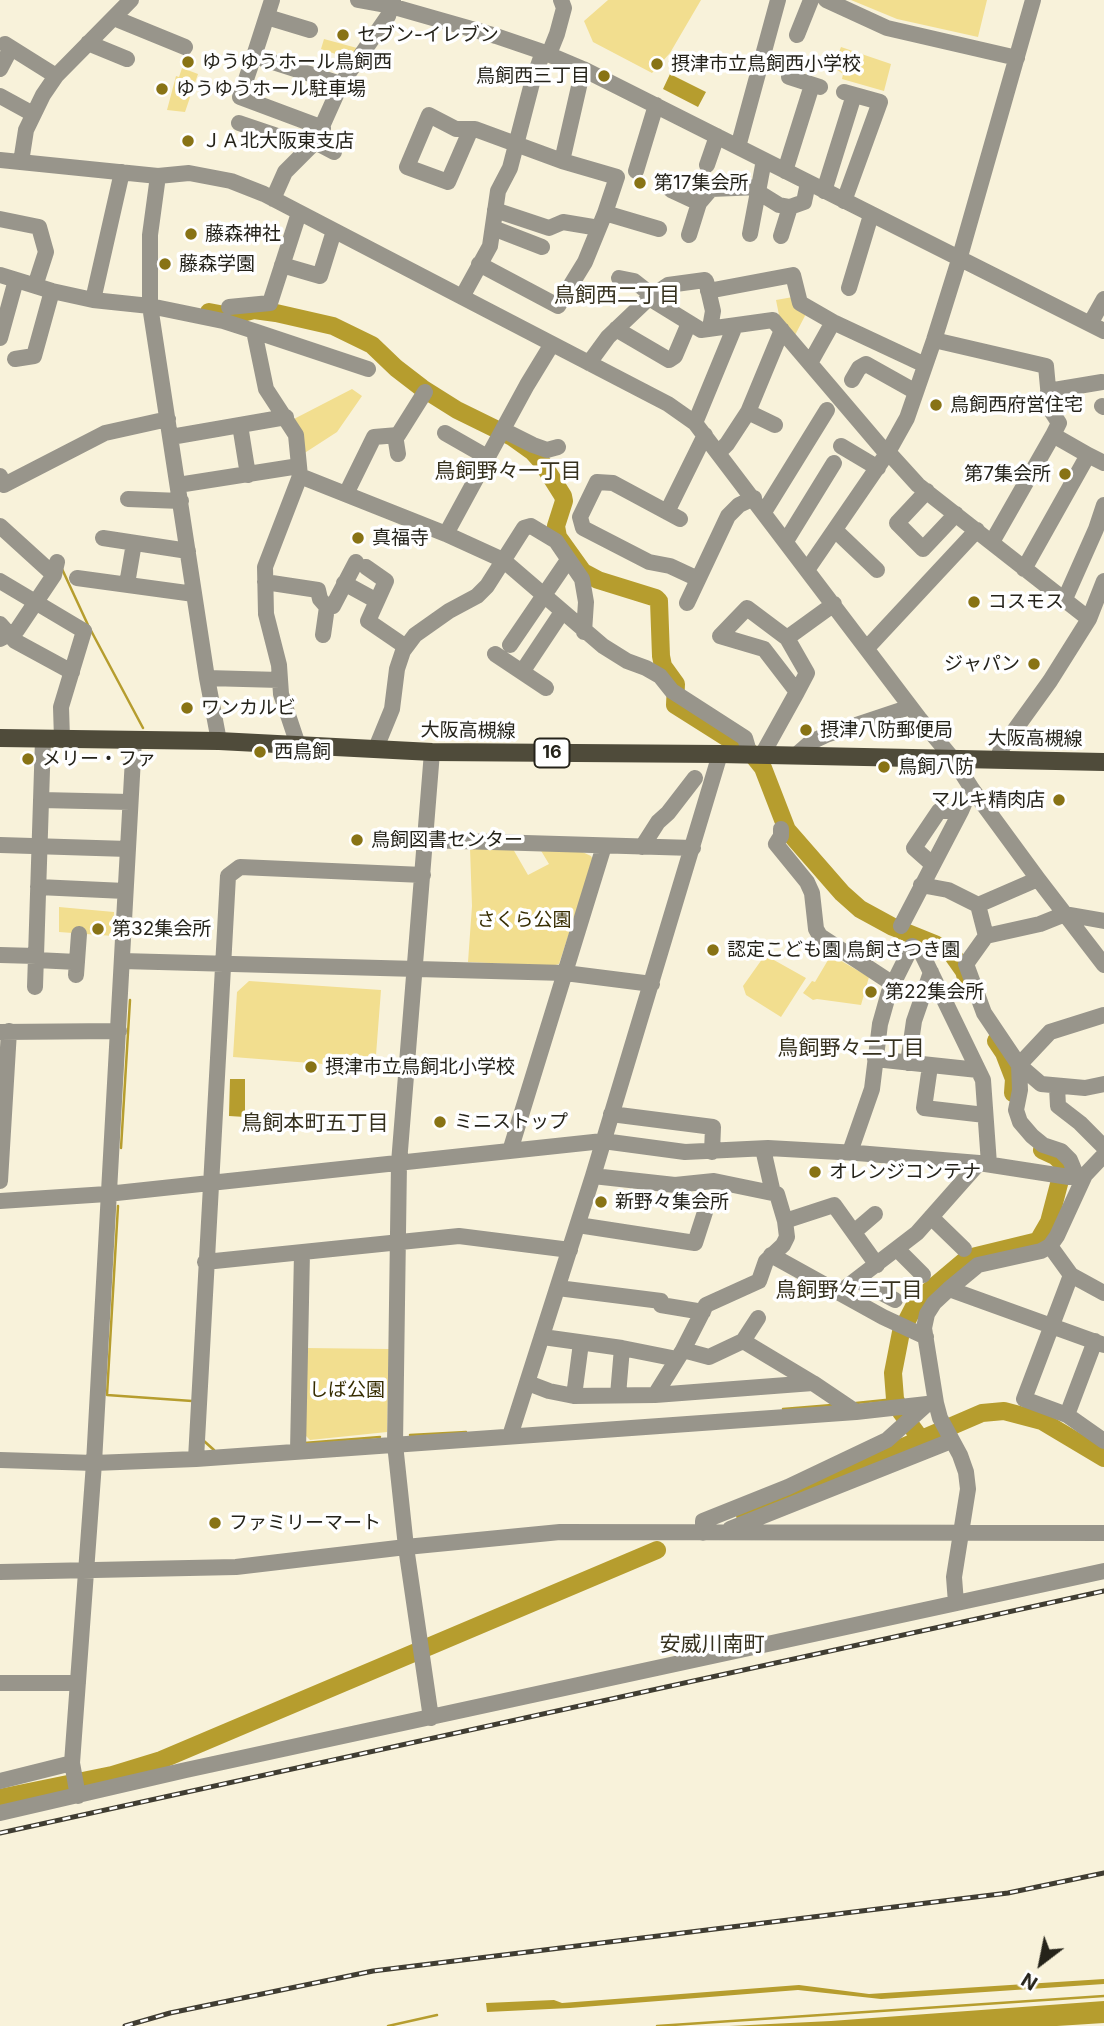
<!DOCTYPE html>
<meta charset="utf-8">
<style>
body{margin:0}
#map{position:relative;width:1104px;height:2026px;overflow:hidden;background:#f8f2da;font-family:Inter,sans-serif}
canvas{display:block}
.north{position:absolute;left:1006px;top:1928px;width:70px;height:70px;-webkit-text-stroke:5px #fff;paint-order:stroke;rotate:212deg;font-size:19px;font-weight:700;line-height:28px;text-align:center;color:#25231a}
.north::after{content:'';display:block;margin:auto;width:24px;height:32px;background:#25231a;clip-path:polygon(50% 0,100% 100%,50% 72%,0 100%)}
</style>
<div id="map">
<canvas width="1104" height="2026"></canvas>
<div class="north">N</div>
</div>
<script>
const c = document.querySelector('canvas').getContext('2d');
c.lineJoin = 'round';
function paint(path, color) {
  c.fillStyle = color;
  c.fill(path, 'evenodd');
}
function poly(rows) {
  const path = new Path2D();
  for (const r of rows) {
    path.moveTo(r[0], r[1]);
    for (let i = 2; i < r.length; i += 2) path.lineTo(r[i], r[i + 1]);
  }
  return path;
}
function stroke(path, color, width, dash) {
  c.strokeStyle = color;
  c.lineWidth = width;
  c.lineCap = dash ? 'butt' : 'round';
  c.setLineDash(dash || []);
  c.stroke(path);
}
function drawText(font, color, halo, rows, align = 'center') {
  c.font = font + ' Inter,"Noto Sans JP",sans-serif';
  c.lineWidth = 7;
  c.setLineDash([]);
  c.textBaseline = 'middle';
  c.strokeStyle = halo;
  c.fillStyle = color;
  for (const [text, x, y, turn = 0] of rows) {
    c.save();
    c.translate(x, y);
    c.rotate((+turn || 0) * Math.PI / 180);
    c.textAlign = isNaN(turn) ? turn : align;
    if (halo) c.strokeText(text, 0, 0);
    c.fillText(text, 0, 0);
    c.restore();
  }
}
const green = poly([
 [608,0,701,0,670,53,652,73,593,42,584,21],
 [851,0,987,0,978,37,897,19],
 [324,39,357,48,350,59,321,49],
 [841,47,891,64,884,91,842,79,843,74,833,67],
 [182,68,198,74,185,112,167,110,176,76,179,77],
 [793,297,808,310,793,339,775,316,779,315,776,300],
 [352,389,362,396,337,432,303,454,292,420],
 [470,848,513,849,528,875,549,864,540,849,576,849,591,856,593,860,559,964,552,966,468,962,472,906],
 [59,907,114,912,113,936,59,932],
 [765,955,806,978,781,1017,746,995,743,986],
 [831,955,869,977,861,1005,817,999,813,1000,803,993,812,981,815,982],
 [249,981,381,990,375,1068,233,1057,237,992],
 [306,1348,389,1349,387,1432,310,1440,305,1435]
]);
const water = poly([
 [670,74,706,92,698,107,663,89],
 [230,1079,245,1079,245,1117,229,1116],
 [1104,1979,1104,1984,881,1999,798,1990,570,2008,487,2012,486,2003,554,2000,562,2003,799,1985,869,1994],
 [1104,2001,1104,2023,1057,2026,729,2026,831,2021]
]);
const stream = poly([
 [62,569,88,625,143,728],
 [121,1148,130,1000],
 [118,1206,107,1395,192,1401],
 [856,1403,895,1399],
 [783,1409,832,1405],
 [410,1435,466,1432],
 [204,1441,214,1450],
 [304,1443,380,1437],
 [388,2026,437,2015],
 [657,2026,1104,1996]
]);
const river = poly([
 [209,312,230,316,254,310,276,313,333,326,372,345,396,368,422,388,457,410,512,437,533,452,541,461,563,496,564,501,556,526,558,537,583,572,598,580,656,598,659,601,661,656,663,666,676,684,675,705,751,753,763,768,787,830,842,893,860,909,893,927,935,944,952,954,964,971,967,982],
 [996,1041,1004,1053,1014,1079,1013,1093],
 [920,1438,901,1412,895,1399,893,1373,901,1332,917,1301,968,1258,1038,1241,1049,1222,1064,1165,1055,1156,1042,1150],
 [745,1515,982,1413,1004,1411,1042,1421,1104,1458],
 [0,1798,112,1775,161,1760,657,1550]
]);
const minor = poly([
 [358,0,391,6,496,36,543,52,583,69,1104,331],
 [826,0,887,28,1017,58],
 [267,17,310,30],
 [114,18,185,47],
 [797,35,811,0],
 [88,43,127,59],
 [5,44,56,76],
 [549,54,557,34,564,8,561,0],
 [254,56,272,0],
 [0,69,11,48],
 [789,77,820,87],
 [0,96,33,114],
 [239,123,310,147],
 [323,128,240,97,254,56,341,84],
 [471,129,448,182,407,167,429,115,456,129,475,129,562,161,617,177,605,213,585,262,558,306,479,264],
 [315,142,334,152],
 [738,147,778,0],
 [0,160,158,176,189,173,231,181,264,194,462,297,668,404,695,423,919,718,953,759,972,789,1038,879,1104,965],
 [562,161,583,69],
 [21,162,26,130,43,95,56,76,131,0],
 [707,165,717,136],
 [636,171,656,105],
 [785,171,812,85],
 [158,176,150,235,150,306,207,678,219,741],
 [671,190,699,203],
 [824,191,854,95],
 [758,192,779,205,790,207,804,202,808,183],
 [273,199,285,172,315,142,341,84,388,16,393,0],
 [844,201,880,102,844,92],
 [495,210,549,228,563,222,599,228],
 [605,213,659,229],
 [0,219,39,227,46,252,35,286],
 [493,228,542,247],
 [750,234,764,160],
 [689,235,699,203,711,189,759,187],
 [781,236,790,207],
 [282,265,320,276,334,231],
 [0,275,52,291,93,300,150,306,223,321,254,331,266,389,296,435,300,476,446,534,503,560,603,646,627,661,646,668,660,676,672,691,745,738,750,755],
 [619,278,634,281,653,296],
 [706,281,713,311,710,328],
 [849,288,871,215],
 [708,291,793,275,800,303,833,322,925,365],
 [462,297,490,246,498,191,510,168,532,83,543,52],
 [649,298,701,330,773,320,887,454],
 [93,300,122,172],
 [229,307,270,303,299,213],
 [1090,324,1104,299],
 [616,329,669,360,675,356,689,323],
 [254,331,368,369],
 [0,338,16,280],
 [934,340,1046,366,1050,409,1059,423,1053,435],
 [15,359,34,356,52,291],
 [589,363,608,337,649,298,668,285,705,280],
 [810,363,833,322],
 [852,380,859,368,866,364,916,392],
 [1048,391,1102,382],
 [1102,406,1104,407],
 [748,412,775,425],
 [695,423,735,326],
 [240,425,248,475],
 [503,430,533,445,547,450,558,447],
 [445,433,487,457],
 [395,435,398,454],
 [171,437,286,417],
 [841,446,878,468],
 [719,452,727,444,748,412,782,330],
 [888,452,918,485,1089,619,1050,681,1001,749,998,758],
 [1088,455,1104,463],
 [0,476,4,485,105,433,168,419],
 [178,485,299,466],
 [927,491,897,523,923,549,956,514],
 [346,494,374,437,398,435,425,392],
 [128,499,181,501],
 [667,512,705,435],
 [764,512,827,410],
 [680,519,613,483,597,482,580,517,583,528,649,562,670,566,698,579],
 [0,526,54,575],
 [835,530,877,570],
 [446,534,527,385,552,344],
 [103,538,188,551],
 [786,541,834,463],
 [992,542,1053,435,1088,455,1024,569],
 [366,567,386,581,368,621,406,647],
 [807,570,888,452,907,418,934,340,959,260,1033,0],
 [77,578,194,594],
 [0,581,84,631,61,707,62,739],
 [265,582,318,590,320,599,327,607,323,635],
 [344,583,377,601],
 [127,584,134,543],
 [1064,601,1096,529,1104,505],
 [687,603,728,516,739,505,754,498],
 [327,607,333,606,356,562],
 [1089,619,1104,581],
 [0,624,15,641,72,672],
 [787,638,834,604],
 [0,639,17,630,54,575,57,562],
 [510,645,568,560],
 [867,648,977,530],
 [495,654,546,688],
 [522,672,562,612],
 [207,678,280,680],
 [298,745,281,694,279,665,266,614,265,567,300,476],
 [376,748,392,709,397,669,403,651,415,635,449,611,477,596,487,586,524,528,531,526,556,541,582,579,586,602,584,632],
 [762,755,797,692,807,673,787,638,747,608,720,636,764,649,797,692],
 [795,756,811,742,826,735,910,707],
 [41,800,130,802],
 [781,829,781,836,776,844,807,882,812,893,816,929,820,936,893,984],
 [425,840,693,848],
 [0,845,128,849],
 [642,847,658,822,668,813,695,778],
 [932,864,914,848,939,811,961,811,964,804],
 [921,885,948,890,978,905,986,936],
 [38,887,125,891],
 [978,905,1038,879],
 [1104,921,1065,914,1040,924,986,936,966,964,984,1013,1019,1065,1041,1084,1085,1088,1104,1084],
 [901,926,961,811],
 [0,955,36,956],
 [36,960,77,962],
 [122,961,565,973,652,984],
 [76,975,79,934],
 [35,987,43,739],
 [0,1032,119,1031],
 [875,1059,978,1070],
 [908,1063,914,1021,931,972],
 [930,1066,924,1108,985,1115],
 [1057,1087,1058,1106,1080,1123,1104,1147],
 [611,1114,713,1127,712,1152],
 [763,1149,773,1193],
 [510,1151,604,846],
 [850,1152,872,1089,880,1024,889,992,912,946,921,952,983,1080,989,1164],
 [593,1176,675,1185,714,1181,777,1194,785,1221],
 [1077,1177,1070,1160,1061,1151,1043,1145,1032,1136,1020,1122,1016,1110,1020,1090,1019,1065,1050,1032,1104,1015],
 [0,1181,9,1031],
 [0,1201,107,1194,603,1141,685,1152,768,1148,857,1153,979,1163,1069,1177,1085,1175],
 [931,1217,964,1249],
 [578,1225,695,1243,705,1212],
 [854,1232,875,1214],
 [1050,1246,1071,1275,1104,1293],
 [897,1249,923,1275],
 [771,1255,883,1317,926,1337],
 [205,1262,459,1236,570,1250],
 [1071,1275,1024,1399,1067,1415,1104,1441],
 [857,1280,895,1300],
 [558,1288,661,1301,661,1305,703,1312],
 [949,1289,1104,1345],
 [840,1292,917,1233,979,1163],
 [543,1337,622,1348,677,1359],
 [743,1341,813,1383,856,1412],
 [683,1350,709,1357,743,1341,758,1318],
 [528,1383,549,1391,574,1396,655,1395,813,1383],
 [618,1395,622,1348],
 [655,1395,683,1350,706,1305,759,1281,766,1261,783,1245,787,1237,785,1221,834,1205,877,1265],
 [574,1396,581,1343],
 [1067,1415,1095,1341],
 [510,1436,593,1176,720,754],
 [298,1451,302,1252],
 [196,1459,228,876,240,867,423,875],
 [0,1460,94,1463,196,1459,856,1412,936,1403],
 [730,1529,951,1441],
 [703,1533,703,1521,788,1487,887,1440,927,1404],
 [0,1572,236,1567,406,1547,560,1532,1104,1533],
 [956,1603,954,1577,968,1489,966,1472,960,1455,940,1418,936,1403,924,1328,927,1314,934,1303,949,1289,978,1265,1041,1251,1050,1246,1057,1236,1085,1175,1104,1155],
 [0,1683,78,1683],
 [431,1718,406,1547,395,1444,399,1163,432,752],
 [0,1781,72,1763],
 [78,1796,72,1763,94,1463,134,740],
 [0,1813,186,1770,1104,1571]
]);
const major = poly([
 [0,738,219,741,432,752,720,754,1104,762]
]);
const rail = poly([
 [0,1833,1104,1591],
 [125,2026,170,2013,373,1971,1008,1893,1104,1873]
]);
const markers = [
 [343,35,7,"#887315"],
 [188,62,7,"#887315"],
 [657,64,7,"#887315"],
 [604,76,7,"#887315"],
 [162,89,7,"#887315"],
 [188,141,7,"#887315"],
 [640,183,7,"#887315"],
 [191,234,7,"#887315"],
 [165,264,7,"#887315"],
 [936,405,7,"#887315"],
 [1065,474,7,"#887315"],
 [358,538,7,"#887315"],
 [974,602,7,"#887315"],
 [1034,664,7,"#887315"],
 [187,708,7,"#887315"],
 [806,730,7,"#887315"],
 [260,752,7,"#887315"],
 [28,759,7,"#887315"],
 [884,767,7,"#887315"],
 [1059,800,7,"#887315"],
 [357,840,7,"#887315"],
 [98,929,7,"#887315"],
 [713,950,7,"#887315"],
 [871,992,7,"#887315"],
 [311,1067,7,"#887315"],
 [440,1122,7,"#887315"],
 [815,1172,7,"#887315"],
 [601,1202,7,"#887315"],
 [215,1523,7,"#887315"]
];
const shields = [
 [552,753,35]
];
const shieldNames = [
 ["16",552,753]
];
const poiNames = [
 ["セブン-イレブン",357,35],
 ["ゆうゆうホール鳥飼西",202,62],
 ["摂津市立鳥飼西小学校",671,64],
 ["鳥飼西三丁目",590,76,"right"],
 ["ゆうゆうホール駐車場",176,89],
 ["ＪＡ北大阪東支店",202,141],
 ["第17集会所",654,183],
 ["藤森神社",205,234],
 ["藤森学園",179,264],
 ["鳥飼西府営住宅",950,405],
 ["第7集会所",1051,474,"right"],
 ["真福寺",372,538],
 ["コスモス",988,602],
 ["ジャパン",1020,664,"right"],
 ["ワンカルビ",201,708],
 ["摂津八防郵便局",820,730],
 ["西鳥飼",274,752],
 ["メリー・ファ",42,759],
 ["鳥飼八防",898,767],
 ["マルキ精肉店",1045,800,"right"],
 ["鳥飼図書センター",371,840],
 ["第32集会所",112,929],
 ["認定こども園 鳥飼さつき園",727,950],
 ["第22集会所",885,992],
 ["摂津市立鳥飼北小学校",325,1067],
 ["ミニストップ",454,1122],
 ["オレンジコンテナ",829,1172],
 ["新野々集会所",615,1202],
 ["ファミリーマート",229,1523]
];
const streetNames = [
 ["大阪高槻線",468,731,1],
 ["大阪高槻線",1035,739,1]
];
const parkNames = [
 ["さくら公園",524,920],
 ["しば公園",347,1390]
];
const neighbourhoodNames = [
 ["鳥飼西二丁目",617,296],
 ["鳥飼野々一丁目",508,472],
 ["鳥飼野々二丁目",851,1049],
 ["鳥飼本町五丁目",315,1124],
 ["鳥飼野々三丁目",849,1291],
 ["安威川南町",712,1645]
];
paint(green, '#f2de8f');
paint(water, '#b69d2e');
stroke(stream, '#b69d2e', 2.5);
stroke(river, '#b69d2e', 18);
stroke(minor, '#98958b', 16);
stroke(major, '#4f4b3a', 18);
stroke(rail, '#403d32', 5);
stroke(rail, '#fff', 2.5, [8]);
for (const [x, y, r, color] of markers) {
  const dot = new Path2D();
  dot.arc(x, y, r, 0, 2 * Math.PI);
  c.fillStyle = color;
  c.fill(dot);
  stroke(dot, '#fff', 2.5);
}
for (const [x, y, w] of shields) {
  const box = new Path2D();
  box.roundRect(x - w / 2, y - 14.5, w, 29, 5);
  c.fillStyle = '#fff';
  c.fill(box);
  stroke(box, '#25231a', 2);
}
drawText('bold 18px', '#25231a', null, shieldNames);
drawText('19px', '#25231a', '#fff', poiNames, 'left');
drawText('19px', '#25231a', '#fff', streetNames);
drawText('19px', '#362c00', '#fff', parkNames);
drawText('21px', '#36311e', '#fff', neighbourhoodNames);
</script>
